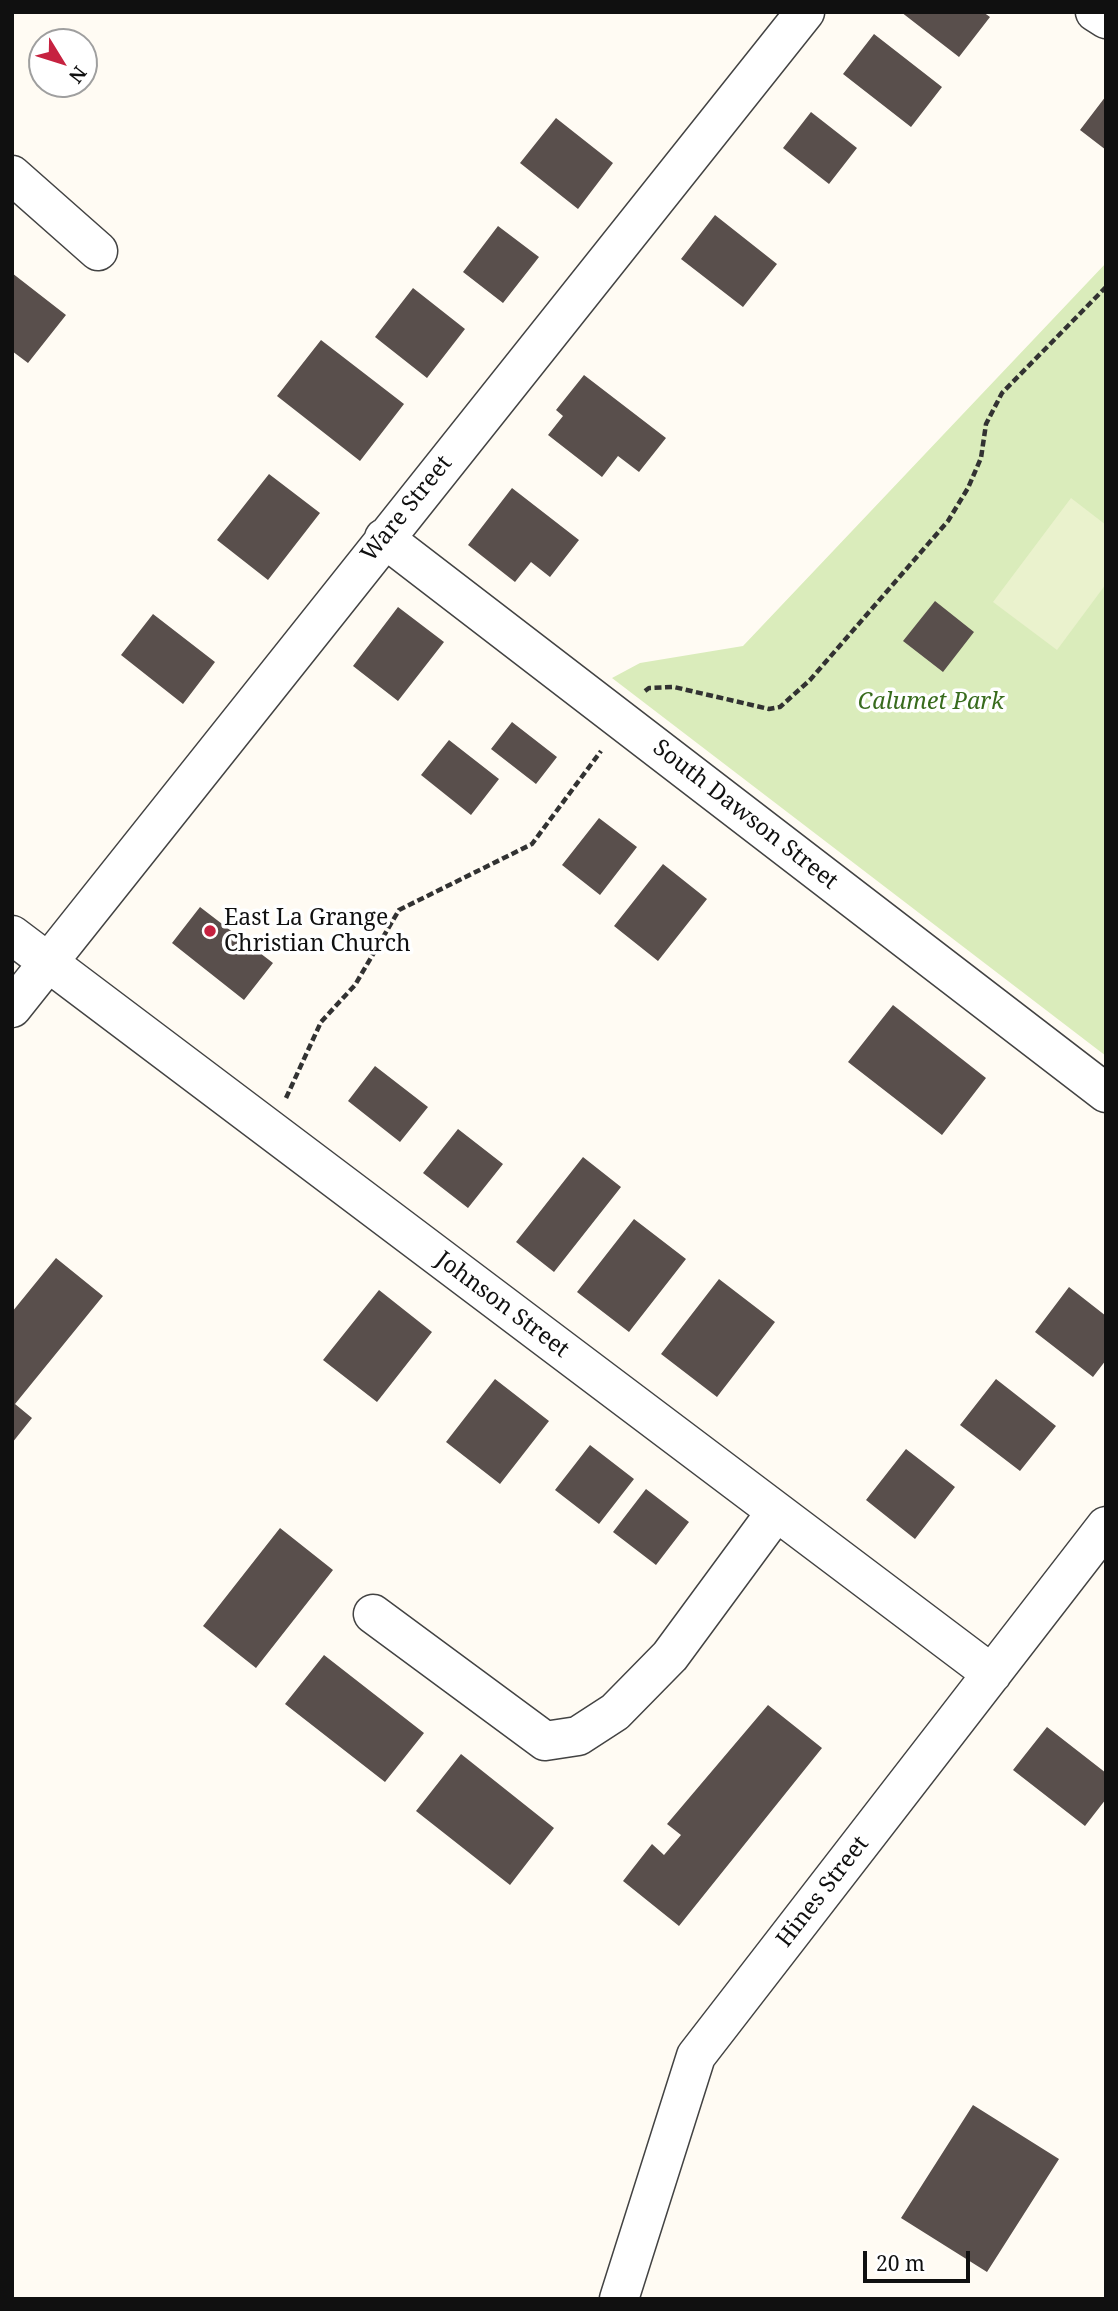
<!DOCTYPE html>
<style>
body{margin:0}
#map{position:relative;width:1118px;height:2311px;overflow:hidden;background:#fffbf3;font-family:"Noto Serif",serif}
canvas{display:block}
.frame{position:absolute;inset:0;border:14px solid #101010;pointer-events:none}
.north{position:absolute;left:28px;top:28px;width:70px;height:70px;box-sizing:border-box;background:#fff;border:2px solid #9f9f9f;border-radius:50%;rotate:128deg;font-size:19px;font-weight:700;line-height:28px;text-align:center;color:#101010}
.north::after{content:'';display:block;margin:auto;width:24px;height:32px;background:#c62240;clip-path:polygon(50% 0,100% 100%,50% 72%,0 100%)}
.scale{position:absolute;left:863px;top:2251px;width:107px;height:32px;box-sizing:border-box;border:4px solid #101010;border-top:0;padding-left:9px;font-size:21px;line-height:24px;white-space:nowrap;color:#101010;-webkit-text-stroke:5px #fff;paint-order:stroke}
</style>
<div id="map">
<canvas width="1118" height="2311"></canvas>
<div class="frame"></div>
<div class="north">N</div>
<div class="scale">20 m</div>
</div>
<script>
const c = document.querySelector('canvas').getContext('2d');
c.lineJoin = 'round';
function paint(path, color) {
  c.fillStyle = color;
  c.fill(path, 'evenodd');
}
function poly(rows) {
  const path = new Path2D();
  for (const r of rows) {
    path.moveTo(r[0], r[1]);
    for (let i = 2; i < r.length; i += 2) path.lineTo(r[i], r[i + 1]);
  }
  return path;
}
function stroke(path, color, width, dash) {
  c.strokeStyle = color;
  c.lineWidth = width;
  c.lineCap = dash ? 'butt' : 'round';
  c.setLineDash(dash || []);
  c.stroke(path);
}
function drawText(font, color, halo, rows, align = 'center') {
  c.font = font + ' "Noto Serif",serif';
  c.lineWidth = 7;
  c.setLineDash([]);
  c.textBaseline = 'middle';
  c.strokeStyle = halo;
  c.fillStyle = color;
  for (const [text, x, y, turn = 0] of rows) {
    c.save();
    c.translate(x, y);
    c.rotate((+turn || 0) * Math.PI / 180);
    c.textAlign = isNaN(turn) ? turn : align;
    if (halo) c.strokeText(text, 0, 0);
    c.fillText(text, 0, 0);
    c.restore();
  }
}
const green = poly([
 [1106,263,1106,1056,612,678,640,663,743,646]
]);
const pitch = poly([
 [1071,498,1106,525,1106,584,1057,650,993,602]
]);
const building = poly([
 [901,12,983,12,990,17,959,57],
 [874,34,942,87,911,127,843,74],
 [1106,96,1106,150,1080,130],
 [811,112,857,148,829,184,783,148],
 [556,118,613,163,578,209,520,163],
 [715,215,777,264,743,307,681,259],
 [498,226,539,257,503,303,463,272],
 [12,273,66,315,28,363,12,351],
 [413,288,465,329,427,378,375,337],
 [321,340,404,404,360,461,277,396],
 [584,375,666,438,639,472,618,456,602,477,548,435,563,416,556,410],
 [269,474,320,513,268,580,217,540],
 [512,488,579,540,550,577,531,562,515,582,468,545],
 [935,601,974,632,943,672,903,641],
 [398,607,444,642,398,701,353,666],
 [153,614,215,662,183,704,121,655],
 [512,722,557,757,536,784,491,749],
 [449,740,499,779,471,815,421,775],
 [599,818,637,847,600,895,562,865],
 [663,864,707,899,658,961,614,926],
 [200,907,273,963,244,1000,172,943],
 [893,1005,986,1078,942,1135,848,1062],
 [375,1066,428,1107,400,1142,348,1101],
 [458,1129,503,1164,468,1208,423,1173],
 [583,1157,621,1187,554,1272,516,1242],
 [634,1219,686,1259,629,1332,577,1292],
 [56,1258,103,1296,15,1404,32,1418,12,1443,12,1312],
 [719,1279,775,1322,717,1397,661,1354],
 [1069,1287,1106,1316,1106,1360,1093,1377,1035,1332],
 [379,1290,432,1332,377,1402,323,1360],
 [495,1379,549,1421,500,1484,446,1442],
 [996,1379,1056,1426,1020,1471,960,1425],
 [590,1445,634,1479,599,1524,555,1490],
 [906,1449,955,1487,915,1539,866,1500],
 [646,1489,689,1522,656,1565,613,1532],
 [280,1528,333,1570,256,1668,203,1626],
 [324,1655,424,1733,385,1782,285,1704],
 [768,1705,822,1748,679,1926,623,1881,652,1844,664,1855,681,1835,667,1824],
 [1047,1727,1106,1773,1106,1799,1085,1826,1013,1770],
 [461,1754,554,1828,510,1885,416,1811],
 [973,2105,1059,2159,987,2272,901,2218]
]);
const path = poly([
 [645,691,649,688,674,687,769,709,780,707,810,680,948,521,968,488,981,458,986,424,1002,393,1106,287],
 [286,1098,321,1022,355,985,399,910,532,844,601,751]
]);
const minor = poly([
 [1095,12,1106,19],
 [12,175,98,251],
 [384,538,1106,1093],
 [12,935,992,1674],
 [12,1008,805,12],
 [373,1614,545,1741,578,1736,615,1712,670,1656,776,1512],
 [619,2299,696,2056,1106,1526]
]);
const markers = [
 [210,931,7,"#c62240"]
];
const streetNames = [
 ["Ware Street",407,509,-51],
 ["South Dawson Street",745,815,38],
 ["Johnson Street",502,1305,37],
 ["Hines Street",823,1892,-52]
];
const parkNames = [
 ["Calumet Park",931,702]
];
const poiNames = [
 ["East La Grange",224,918],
 ["Christian Church",224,944]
];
paint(green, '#daecbb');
paint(pitch, '#eaf2cd');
paint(building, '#594f4c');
stroke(minor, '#434343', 41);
stroke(path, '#323232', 4.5, [7, 3.5]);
stroke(minor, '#fff', 38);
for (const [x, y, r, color] of markers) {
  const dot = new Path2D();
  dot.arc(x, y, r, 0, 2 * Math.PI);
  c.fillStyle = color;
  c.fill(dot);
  stroke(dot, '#fff', 2.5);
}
drawText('23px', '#101010', '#fff', streetNames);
drawText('italic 23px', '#386b1d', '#fff', parkNames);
drawText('23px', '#101010', '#fff', poiNames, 'left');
</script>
